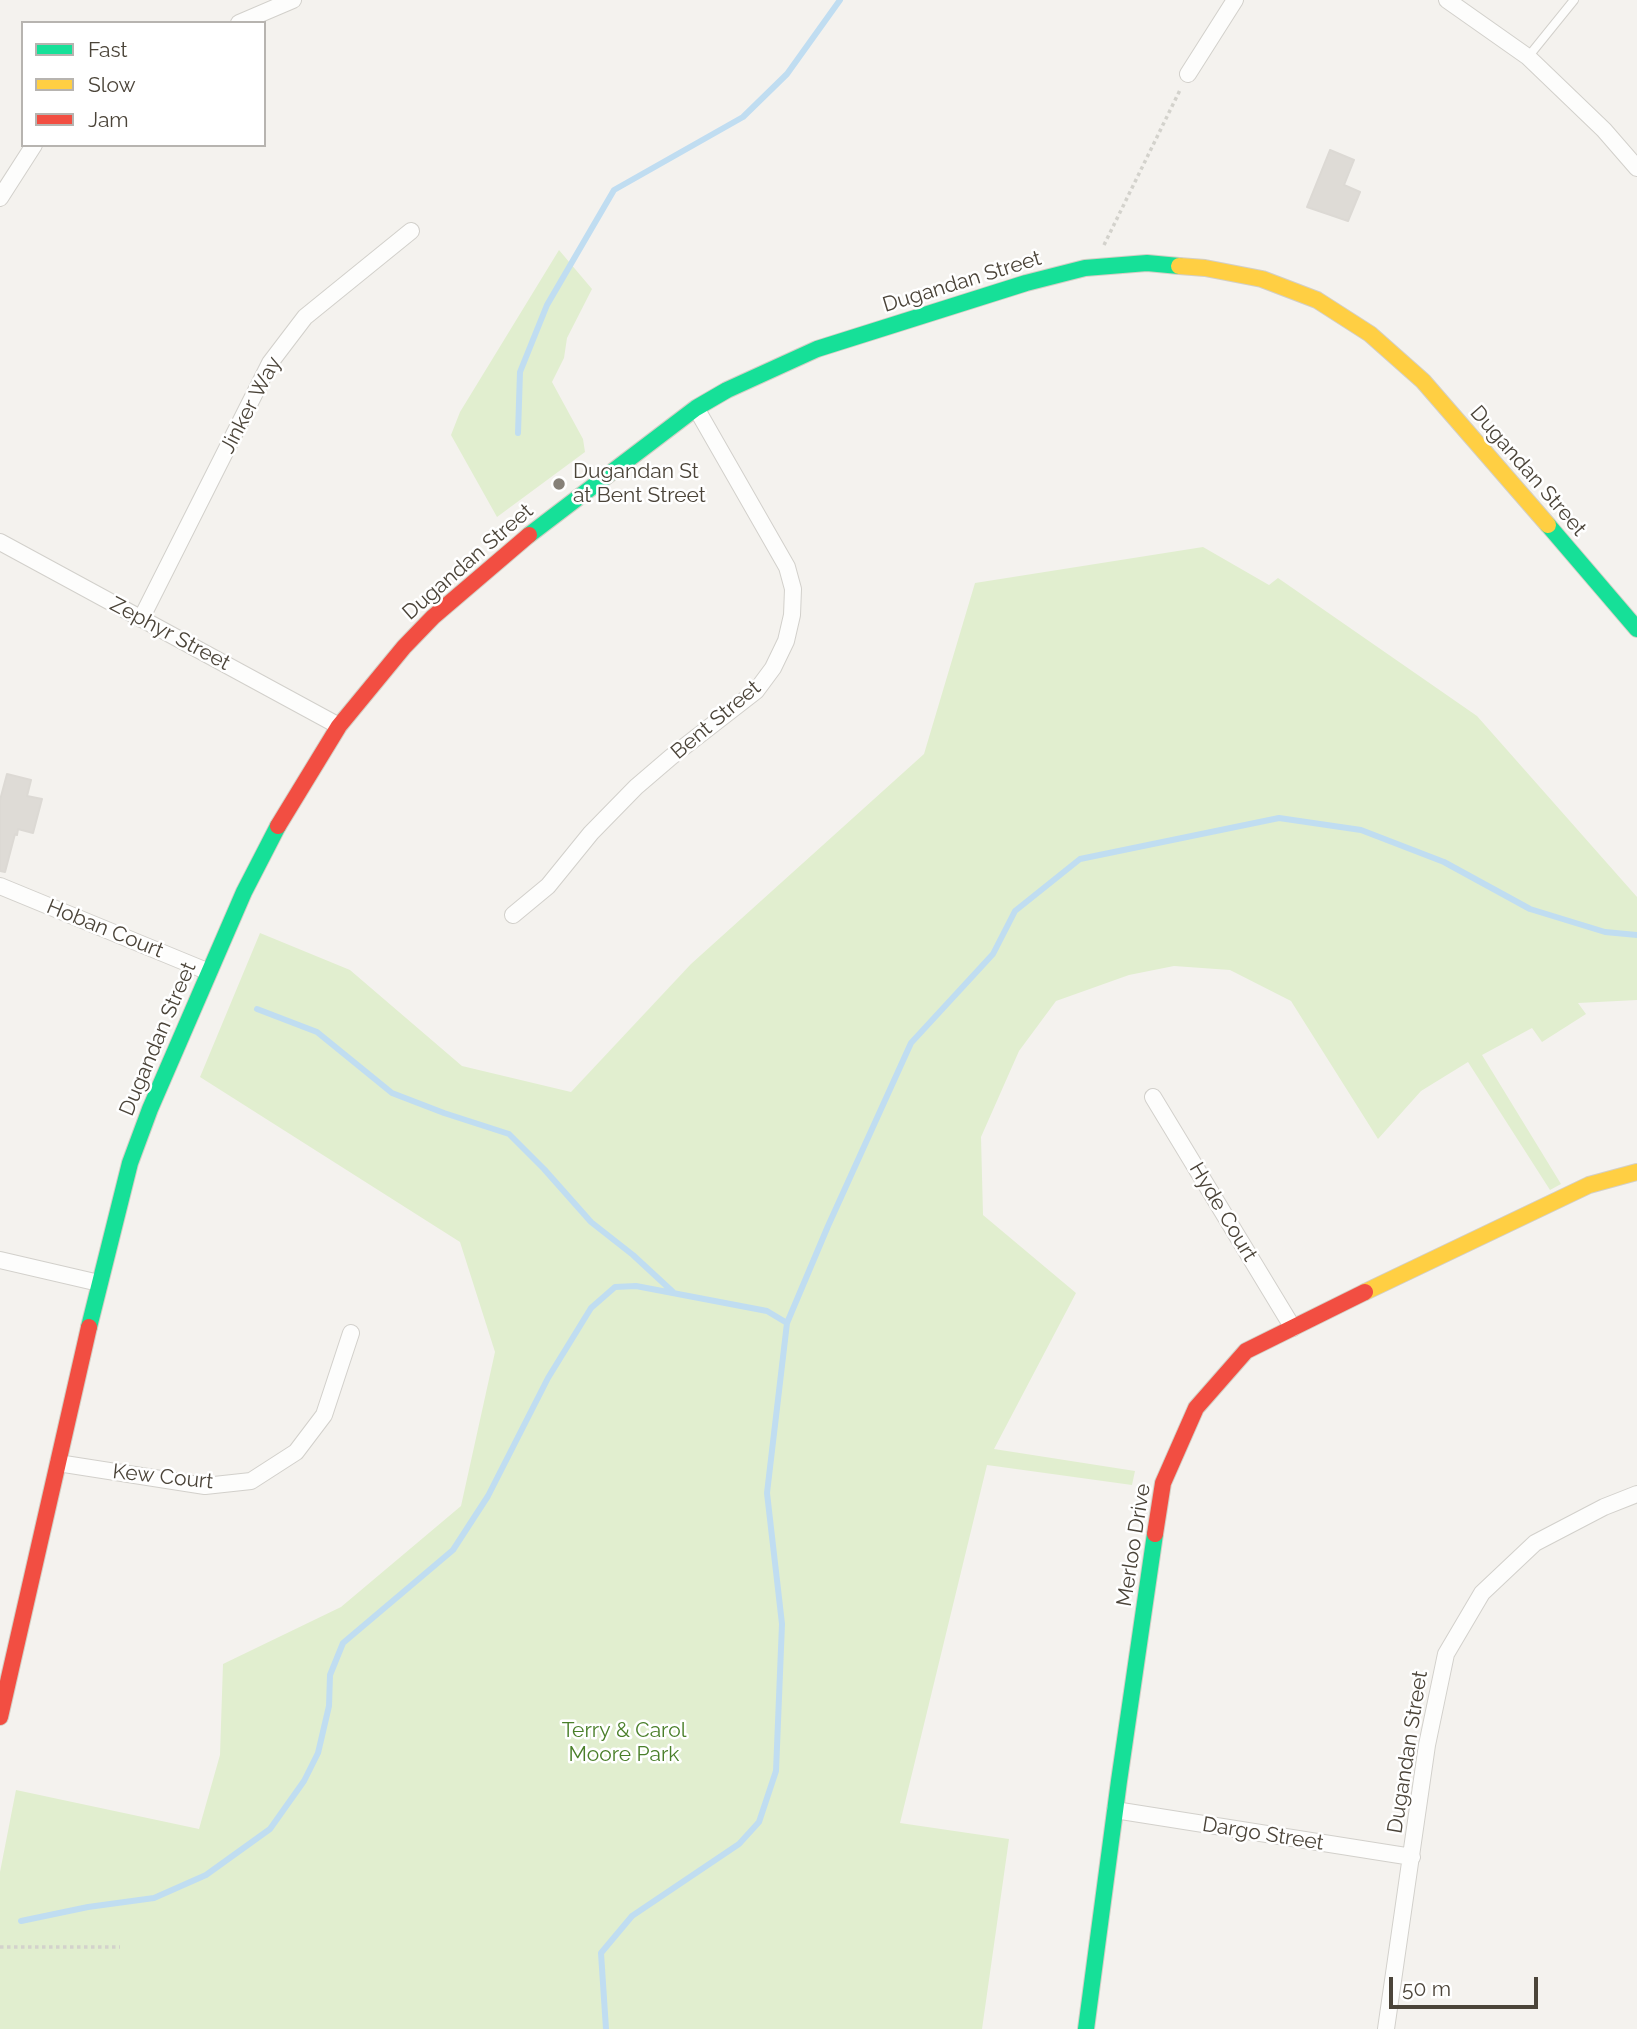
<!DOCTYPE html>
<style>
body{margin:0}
#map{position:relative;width:1637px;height:2029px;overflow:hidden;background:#f4f2ee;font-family:Raleway,sans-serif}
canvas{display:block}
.legend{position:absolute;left:21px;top:21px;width:245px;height:126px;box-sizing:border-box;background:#fff;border:2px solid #b7b4b0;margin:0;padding:9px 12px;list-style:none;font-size:21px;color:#4b4439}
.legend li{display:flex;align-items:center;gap:14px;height:35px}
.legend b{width:35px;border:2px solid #b7b4b0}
.scale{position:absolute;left:1389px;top:1977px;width:149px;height:32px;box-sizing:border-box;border:4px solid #4b4439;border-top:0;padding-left:9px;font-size:21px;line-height:24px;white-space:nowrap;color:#4b4439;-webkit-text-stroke:5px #fff;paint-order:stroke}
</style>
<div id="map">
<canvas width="1637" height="2029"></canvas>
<ul class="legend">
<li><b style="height:9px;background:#16e098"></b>Fast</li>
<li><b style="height:9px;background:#ffcf43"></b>Slow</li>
<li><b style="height:9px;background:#f24e42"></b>Jam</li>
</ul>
<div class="scale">50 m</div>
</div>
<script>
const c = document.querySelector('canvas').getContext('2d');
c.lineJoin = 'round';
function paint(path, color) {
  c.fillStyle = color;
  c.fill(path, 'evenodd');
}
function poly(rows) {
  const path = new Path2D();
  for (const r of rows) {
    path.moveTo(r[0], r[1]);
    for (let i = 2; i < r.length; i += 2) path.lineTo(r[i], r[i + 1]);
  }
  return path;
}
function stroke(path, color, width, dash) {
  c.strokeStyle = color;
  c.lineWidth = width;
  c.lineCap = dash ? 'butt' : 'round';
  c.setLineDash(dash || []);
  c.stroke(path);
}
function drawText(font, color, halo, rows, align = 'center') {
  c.font = font + ' Raleway,sans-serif';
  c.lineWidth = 5;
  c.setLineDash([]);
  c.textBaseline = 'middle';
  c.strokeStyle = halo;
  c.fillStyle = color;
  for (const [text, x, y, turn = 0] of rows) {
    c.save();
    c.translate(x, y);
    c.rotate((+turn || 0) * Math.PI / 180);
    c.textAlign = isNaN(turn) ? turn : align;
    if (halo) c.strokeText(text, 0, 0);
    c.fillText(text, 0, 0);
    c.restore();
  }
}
const green = poly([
 [559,250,592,289,567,338,564,358,552,382,583,439,585,452,497,517,451,435,460,412],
 [1203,547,1269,585,1278,578,1477,716,1637,897,1637,1000,1578,1003,1586,1014,1542,1042,1532,1028,1482,1055,1561,1184,1550,1190,1468,1062,1421,1091,1378,1139,1291,1001,1230,970,1174,966,1129,975,1056,1001,1019,1051,981,1137,983,1215,1076,1293,994,1449,1135,1471,1132,1485,987,1465,900,1823,1009,1839,982,2029,0,2029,0,1872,16,1790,199,1829,220,1755,223,1664,341,1607,461,1506,495,1352,460,1242,200,1077,260,933,350,970,462,1066,571,1092,691,964,924,754,975,583]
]);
const stream = poly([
 [518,433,520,372,547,305,614,190,743,117,787,74,840,0],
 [257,1009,317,1032,392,1093,444,1113,509,1134,544,1169,591,1222,633,1255,673,1292],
 [21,1921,88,1907,154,1898,206,1875,270,1829,304,1781,318,1753,329,1706,330,1675,343,1643,453,1550,488,1496,548,1378,591,1308,615,1287,636,1286,767,1311,787,1323],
 [606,2029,601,1953,632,1916,739,1844,759,1822,776,1771,782,1624,767,1493,787,1323,828,1226,911,1043,993,954,1015,911,1080,859,1279,818,1361,830,1444,862,1530,909,1605,932,1637,935]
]);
const building = poly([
 [1330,150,1354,160,1344,185,1360,192,1348,221,1307,207,1330,150],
 [7,774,31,780,27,796,42,799,33,833,18,829,17,835,15,834,5,872,0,871,0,800,7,774]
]);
const path = poly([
 [1104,245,1181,88],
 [0,1947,120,1947]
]);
const lane = poly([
 [1528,57,1574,0]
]);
const street = poly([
 [1447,0,1528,57,1604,130,1637,168],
 [239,23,293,0],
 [1188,74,1235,0],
 [0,198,34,145],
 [0,542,339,726],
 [141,619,270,363,305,317,411,231],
 [0,886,209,972],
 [513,915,548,886,591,833,636,787,671,757,756,691,773,668,786,641,792,615,793,589,787,567,696,408],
 [1153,1097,1293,1328],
 [0,1260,99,1283],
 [58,1463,205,1486,251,1481,296,1452,324,1415,351,1333],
 [1115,1810,1412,1857],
 [1386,2029,1427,1745,1446,1654,1482,1593,1535,1543,1604,1507,1637,1494]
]);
const fast = poly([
 [1548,525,1637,629],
 [529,535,696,408,727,390,817,349,1026,283,1085,268,1147,263,1179,266],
 [89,1327,130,1163,150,1109,244,892,278,826],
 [1086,2029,1119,1781,1155,1534]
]);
const slow = poly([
 [1179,266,1205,268,1262,279,1317,300,1370,334,1423,381,1548,525],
 [1365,1292,1589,1185,1637,1172]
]);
const jam = poly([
 [278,826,339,726,404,647,433,617,529,535],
 [1155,1534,1163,1483,1196,1408,1246,1351,1365,1292],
 [0,1717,89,1327]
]);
const markers = [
 [559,484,7,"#868178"]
];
const streetNames = [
 ["Dugandan Street",962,282,-17],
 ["Jinker Way",251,405,-62],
 ["Dugandan Street",1528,471,49],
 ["Dugandan Street",468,562,-41],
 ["Zephyr Street",170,634,28],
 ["Bent Street",716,720,-40],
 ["Hoban Court",105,929,22],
 ["Dugandan Street",158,1039,-67],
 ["Hyde Court",1223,1212,59],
 ["Kew Court",163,1477,6],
 ["Merloo Drive",1134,1545,-81],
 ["Dugandan Street",1408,1752,-81],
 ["Dargo Street",1263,1834,9]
];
const poiNames = [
 ["Dugandan St",573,472],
 ["at Bent Street",573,496]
];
const parkNames = [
 ["Terry & Carol",624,1731],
 ["Moore Park",624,1755]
];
paint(green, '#e1eecf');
stroke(stream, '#c0ddf1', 6);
paint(building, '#dedbd6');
stroke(building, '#dcd9d4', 2);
stroke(lane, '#d2d0cb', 10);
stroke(street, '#d2d0cb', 18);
stroke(fast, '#d3cfc5', 18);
stroke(slow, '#d3cfc5', 18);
stroke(jam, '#d3cfc5', 18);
stroke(path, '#d3d2cc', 3.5, [3.5, 3.5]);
stroke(lane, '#fdfdfc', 8);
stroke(street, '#fdfdfc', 16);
stroke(fast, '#16e098', 16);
stroke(slow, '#ffcf43', 16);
stroke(jam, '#f24e42', 16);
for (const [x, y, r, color] of markers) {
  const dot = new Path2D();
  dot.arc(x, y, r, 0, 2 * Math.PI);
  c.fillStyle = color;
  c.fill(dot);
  stroke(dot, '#fff', 2.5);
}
drawText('21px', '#4b4439', '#fff', streetNames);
drawText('21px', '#4b4439', '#fff', poiNames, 'left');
drawText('21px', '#4a7f2a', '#fff', parkNames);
</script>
